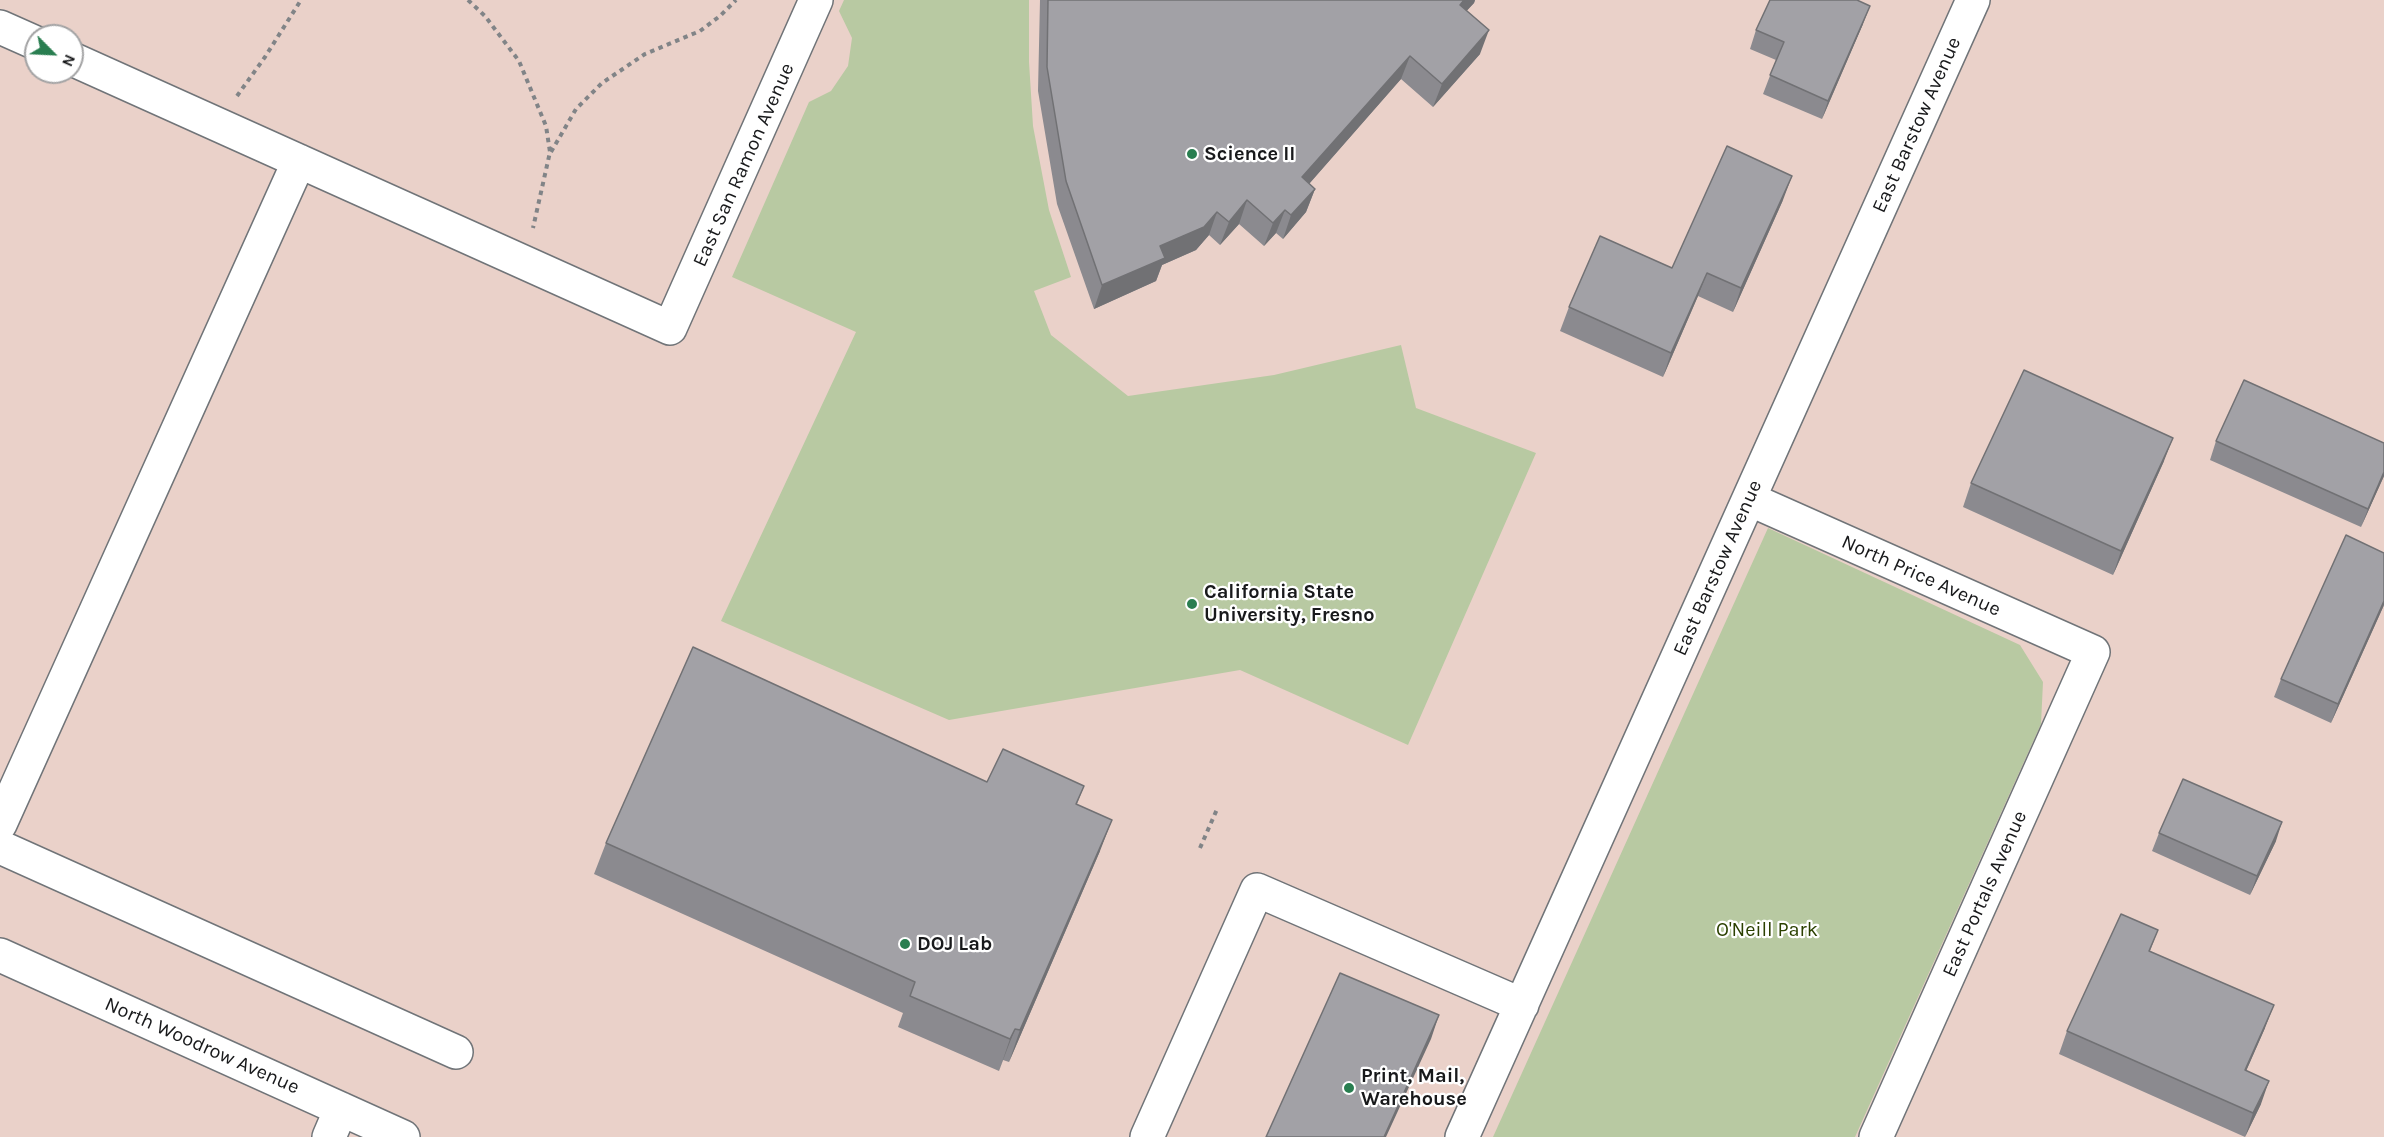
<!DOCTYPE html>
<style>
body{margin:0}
#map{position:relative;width:2384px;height:1137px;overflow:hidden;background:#dde2e5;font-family:Karla,sans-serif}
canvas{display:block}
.north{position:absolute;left:24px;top:24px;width:60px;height:60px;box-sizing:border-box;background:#fff;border:2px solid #a3a3a4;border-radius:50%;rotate:114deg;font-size:16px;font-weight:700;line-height:24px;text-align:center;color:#18191b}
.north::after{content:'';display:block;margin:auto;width:21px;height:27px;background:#297e50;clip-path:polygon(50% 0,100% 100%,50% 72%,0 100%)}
</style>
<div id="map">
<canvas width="2384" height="1137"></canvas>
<div class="north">N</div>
</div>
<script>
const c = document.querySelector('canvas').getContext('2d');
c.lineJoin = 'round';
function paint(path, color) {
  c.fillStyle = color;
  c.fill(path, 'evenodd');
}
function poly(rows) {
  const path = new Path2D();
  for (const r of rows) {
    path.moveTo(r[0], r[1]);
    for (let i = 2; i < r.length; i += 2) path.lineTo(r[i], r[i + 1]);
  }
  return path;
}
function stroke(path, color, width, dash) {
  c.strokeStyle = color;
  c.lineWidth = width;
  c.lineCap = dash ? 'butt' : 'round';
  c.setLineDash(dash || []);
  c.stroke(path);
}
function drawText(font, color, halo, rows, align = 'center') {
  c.font = font + ' Karla,sans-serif';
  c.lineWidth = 4.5;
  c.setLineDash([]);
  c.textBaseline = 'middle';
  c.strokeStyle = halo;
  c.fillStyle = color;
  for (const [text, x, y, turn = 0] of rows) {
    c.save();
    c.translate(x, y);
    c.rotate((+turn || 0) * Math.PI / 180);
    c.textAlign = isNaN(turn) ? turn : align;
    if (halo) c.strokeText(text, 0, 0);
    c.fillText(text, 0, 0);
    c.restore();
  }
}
const education = poly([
 [0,0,2384,0,2384,1137,0,1137],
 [36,36,72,36,72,72,36,72]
]);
const green = poly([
 [844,0,1029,0,1029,62,1033,126,1049,210,1071,277,1034,291,1051,335,1128,396,1274,375,1401,345,1416,408,1536,453,1408,745,1240,670,949,720,721,621,856,332,732,277,809,102,831,91,848,66,852,38,839,11],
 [1768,528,2020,645,2043,682,2041,724,1855,1137,1493,1137]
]);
const path = poly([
 [468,0,485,16,519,61,546,126,550,152,533,228],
 [237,96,265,57,301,0],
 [551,152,576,109,602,83,645,54,700,31,720,16,736,0],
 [1200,848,1218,807]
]);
const minor = poly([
 [0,27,36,43],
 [72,59,670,328,816,0],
 [1749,499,2093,652,1876,1137],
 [0,824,299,161],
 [0,847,456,1052],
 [0,955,403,1137],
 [329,1137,341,1109],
 [1147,1137,1257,890,1522,1005],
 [1462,1137,1973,0]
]);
const wall = poly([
 [1040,0,1475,0,1474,3,1466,11,1480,54,1433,107,1401,79,1309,184,1315,189,1306,212,1283,239,1276,233,1264,246,1239,224,1220,245,1209,235,1196,250,1162,265,1156,281,1094,309,1057,204,1038,91],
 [1863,24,1822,119,1763,94,1776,60,1750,49,1756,30],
 [1783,200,1733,312,1698,296,1663,377,1560,331,1569,307,1672,268],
 [2216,441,2384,476,2361,527,2210,460],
 [2164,461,2113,575,1963,507,1971,483],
 [2384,605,2331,723,2274,697,2281,679],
 [987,782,1084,786,1077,804,1100,851,1009,1062,1003,1060,999,1071,898,1027,903,1013,594,874,606,843],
 [2159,833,2276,841,2250,895,2152,851],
 [2158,930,2150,951,2265,1028,2246,1071,2261,1104,2245,1137,2059,1054,2067,1031]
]);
const shadedWall = poly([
 [1464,0,1475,0,1474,3,1451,28,1460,5],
 [1870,6,1863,24,1822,119,1828,101],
 [1489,30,1480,54,1433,107,1442,84],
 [1410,56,1401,79,1294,201,1302,177],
 [1792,176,1783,200,1733,312,1741,288],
 [1315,189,1306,212,1283,239,1291,215],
 [1247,200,1239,224,1220,245,1229,222],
 [1285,210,1276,233,1264,246,1273,223],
 [1217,212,1209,235,1196,250,1162,265,1156,281,1094,309,1102,285,1160,246],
 [1707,273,1698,296,1663,377,1671,353],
 [2173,438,2164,461,2113,575,2121,551],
 [2384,472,2384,476,2361,527,2368,509],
 [2384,601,2384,605,2331,723,2338,704],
 [1112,820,1100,851,1009,1062,1020,1030],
 [2282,822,2276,841,2250,895,2257,876],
 [2274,1005,2265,1028,2236,1094,2245,1070],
 [1439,1015,1431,1039,1386,1137,1384,1137],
 [1015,1029,1003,1060,999,1071,1010,1039],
 [2269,1081,2261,1104,2245,1137,2253,1113]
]);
const building = poly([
 [1048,0,1464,0,1460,5,1489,30,1442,84,1410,56,1302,177,1315,189,1291,215,1285,210,1273,223,1247,200,1229,222,1217,212,1204,227,1160,246,1165,258,1102,285,1066,181,1047,67,1048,0],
 [1770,0,1857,0,1870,6,1828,101,1770,75,1784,42,1756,30,1770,0],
 [1727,146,1792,176,1741,288,1707,273,1671,353,1569,307,1600,236,1672,268,1727,146],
 [2024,370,2173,438,2121,551,1971,483,2024,370],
 [2244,380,2384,443,2384,472,2368,509,2216,441,2244,380],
 [2346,535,2384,553,2384,601,2338,704,2281,679,2346,535],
 [693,647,987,782,1003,749,1084,786,1076,804,1112,820,1020,1030,1015,1029,1010,1039,910,996,915,982,606,843,693,647],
 [2183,779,2282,822,2257,876,2159,833,2183,779],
 [2121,914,2158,930,2149,951,2274,1005,2245,1070,2269,1081,2253,1113,2067,1031,2121,914],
 [1340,973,1439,1015,1384,1137,1266,1137,1340,973]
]);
const markers = [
 [1192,154,6,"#297e50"],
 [1192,604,6,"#297e50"],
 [905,944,6,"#297e50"],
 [1349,1088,6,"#297e50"]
];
const streetNames = [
 ["East Barstow Avenue",1917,125,-66],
 ["East San Ramon Avenue",744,165,-66],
 ["East Barstow Avenue",1718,568,-66],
 ["North Price Avenue",1921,576,24],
 ["East Portals Avenue",1985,894,-66],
 ["North Woodrow Avenue",202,1046,24]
];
const poiNames = [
 ["Science II",1204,154],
 ["California State",1204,592],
 ["University, Fresno",1204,615],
 ["DOJ Lab",917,944],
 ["Print, Mail,",1361,1076],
 ["Warehouse",1361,1099]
];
const parkNames = [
 ["O'Neill Park",1767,930]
];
paint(education, '#ead1c9');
paint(green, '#b8c9a2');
stroke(minor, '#707478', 36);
stroke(path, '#818487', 4, [4.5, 4.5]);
stroke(minor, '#fff', 33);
paint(wall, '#8b8a8f');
paint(shadedWall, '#717174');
paint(building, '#a2a1a6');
stroke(building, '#717174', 1.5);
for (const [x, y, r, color] of markers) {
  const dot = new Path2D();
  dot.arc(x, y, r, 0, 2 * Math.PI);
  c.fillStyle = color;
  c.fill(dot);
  stroke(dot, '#fff', 2);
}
drawText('20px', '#18191b', '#fff', streetNames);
drawText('bold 20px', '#18191b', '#fff', poiNames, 'left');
drawText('20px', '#2b4000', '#fff', parkNames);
</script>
